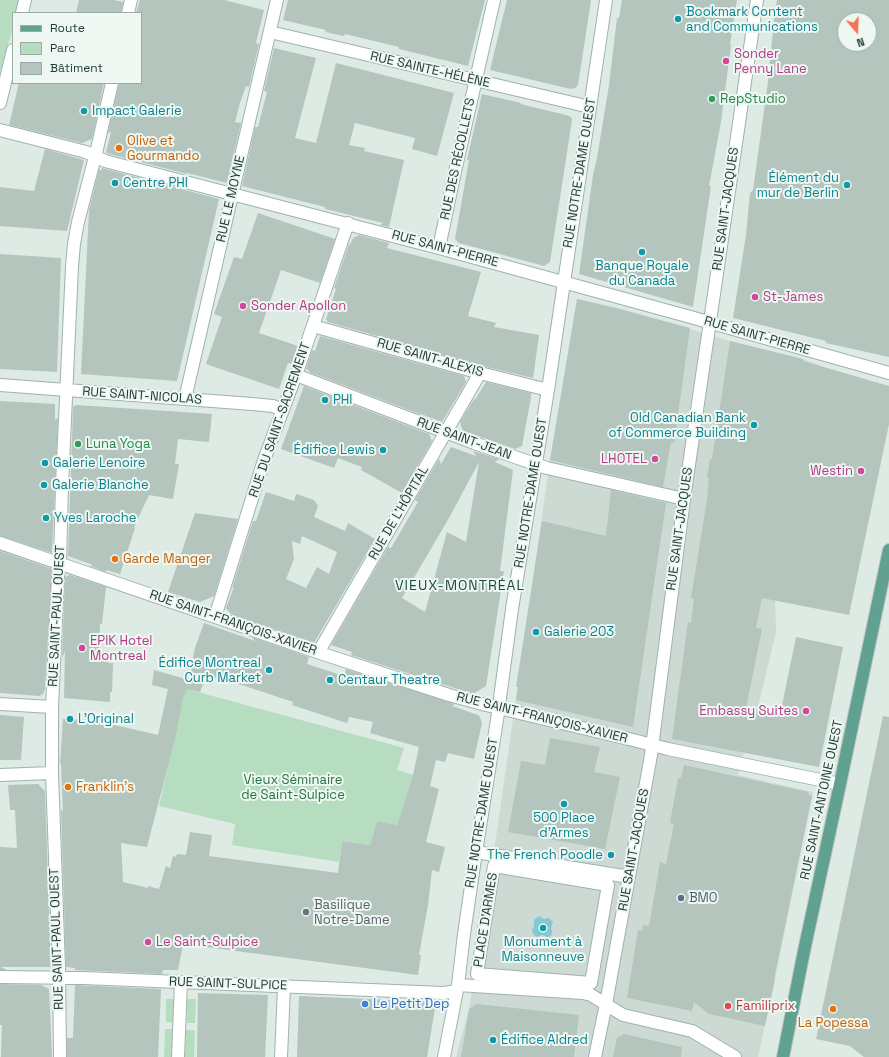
<!DOCTYPE html>
<meta charset="utf-8">
<style>
body{margin:0}
#map{position:relative;width:889px;height:1057px;overflow:hidden;background:#deeae4;font-family:"Space Grotesk",sans-serif}
canvas{display:block}
.legend{position:absolute;left:12px;top:12px;width:130px;height:72px;box-sizing:border-box;background:#eef7f2;border:1px solid #9baba5;margin:0;padding:5px 7px;list-style:none;font-size:12px;color:#1f3a32}
.legend li{display:flex;align-items:center;gap:8px;height:20px}
.legend b{width:20px;border:1px solid #9baba5}
.north{position:absolute;left:837px;top:12px;width:40px;height:40px;box-sizing:border-box;background:#eef7f2;border:1px solid #9baba5;border-radius:50%;rotate:161deg;font-size:11px;font-weight:700;line-height:16px;text-align:center;color:#1f3a32}
.north::after{content:'';display:block;margin:auto;width:14px;height:18px;background:#f67350;clip-path:polygon(50% 0,100% 100%,50% 72%,0 100%)}
</style>
<div id="map">
<canvas width="889" height="1057"></canvas>
<ul class="legend">
<li><b style="height:5px;background:#61a18f"></b>Route</li>
<li><b style="height:11px;background:#b6ddbf"></b>Parc</li>
<li><b style="height:11px;background:#b3c5bd"></b>Bâtiment</li>
</ul>
<div class="north">N</div>
</div>
<script>
const c = document.querySelector('canvas').getContext('2d');
c.lineJoin = 'round';
function paint(path, color) {
  c.fillStyle = color;
  c.fill(path, 'evenodd');
}
function poly(rows) {
  const path = new Path2D();
  for (const r of rows) {
    path.moveTo(r[0], r[1]);
    for (let i = 2; i < r.length; i += 2) path.lineTo(r[i], r[i + 1]);
  }
  return path;
}
function stroke(path, color, width, dash) {
  c.strokeStyle = color;
  c.lineWidth = width;
  c.lineCap = dash ? 'butt' : 'round';
  c.setLineDash(dash || []);
  c.stroke(path);
}
function drawText(font, color, halo, rows, align = 'center') {
  c.font = font + ' "Space Grotesk",sans-serif';
  c.lineWidth = 4;
  c.setLineDash([]);
  c.textBaseline = 'middle';
  c.strokeStyle = halo;
  c.fillStyle = color;
  for (const [text, x, y, turn = 0] of rows) {
    c.save();
    c.translate(x, y);
    c.rotate((+turn || 0) * Math.PI / 180);
    c.textAlign = isNaN(turn) ? turn : align;
    if (halo) c.strokeText(text, 0, 0);
    c.fillText(text, 0, 0);
    c.restore();
  }
}
const built = poly([
 [577,299,619,308,730,341,803,359,819,365,775,600,776,632,757,711,744,752,738,775,813,792,775,979,758,1057,456,1057,469,1009,496,838,550,460]
]);
const green = poly([
 [0,0,20,0,16,13,13,13,13,27,0,73],
 [187,689,404,748,397,770,413,775,397,825,377,821,370,845,342,841,339,862,232,845,235,824,159,806,184,694,185,694],
 [166,999,175,999,175,1022,166,1022],
 [187,999,196,999,195,1023,187,1023],
 [165,1029,174,1029,173,1057,164,1057],
 [186,1030,195,1030,194,1057,185,1057]
]);
const water = poly([
 [539,916,544,919,549,918,553,922,551,928,552,932,551,936,548,937,542,935,537,937,533,934,532,930,534,926,534,920]
]);
const building = poly([
 [79,0,114,0,123,2,121,13,76,13],
 [140,0,224,0,264,10,256,43,259,44,249,87,246,86,240,103,235,122,241,123,227,183,187,173,187,174,106,153,111,132,108,133,119,83,141,83,141,13,136,13],
 [288,0,485,0,468,66,399,49,399,47,345,34,344,36,325,32,326,30,283,20],
 [507,0,591,0,578,85,575,88,571,89,490,70],
 [622,0,737,0,730,44,731,45,721,122,709,186,711,186,693,307,579,274,593,175,597,158,609,85,617,18,619,18],
 [777,0,889,0,889,357,826,343,826,341,733,318,746,235,750,193,753,190,768,82,774,20],
 [845,20,869,20,869,44,845,44],
 [274,48,316,58,295,138,316,143,336,63,454,93,437,156,412,149,415,138,355,123,349,145,365,148,364,151,404,160,389,227,380,225,383,223,325,209,325,207,242,186,255,127,258,127,267,92,264,91],
 [19,83,104,83,92,139,82,143,9,125],
 [482,94,521,103,520,104,566,115,571,117,572,120,550,262,544,266,459,243,455,239,469,160,467,160],
 [45,149,84,160,67,231,0,226,0,187,34,191],
 [102,168,219,199,177,381,81,374,89,210,99,169,101,171],
 [258,213,335,239,320,283,281,270,259,333,298,346,292,364,288,363,279,389,206,364,222,317,214,314,234,257,242,259],
 [359,235,389,243,387,248,481,272,468,316,496,323,494,327,539,335,533,378,482,366,328,322,326,319,336,289,334,288,349,244,350,245,353,238],
 [0,254,61,258,57,372,0,369],
 [577,299,619,309,690,328,674,443,671,442,663,487,550,460],
 [320,336,464,376,466,382,442,422,421,414,422,415,309,372,310,371,306,369,312,350,315,351],
 [730,341,803,359,803,361,889,386,889,424,849,615,762,598,756,628,762,629,746,708,780,715,796,637,843,647,819,767,672,739,688,622,691,623,694,599,691,598,707,499,709,478,707,478,710,459,712,459],
 [486,382,531,393,531,397,522,446,515,449,477,436,464,431,462,429,460,422,474,399,475,400],
 [304,386,429,434,432,441,402,493,361,470,362,467,338,458,334,468,281,449],
 [0,401,55,404,55,420,58,418,52,553,0,536],
 [76,405,212,414,209,442,178,439,175,464,179,464,173,499,149,495,134,527,135,528,120,574,106,570,106,572,90,566,93,565,68,556,73,407],
 [451,447,476,456,473,451,499,459,495,462,513,470,500,571,504,571,486,686,473,694,351,655,352,652,331,645,388,547,391,548,418,502,415,500,439,459,441,464],
 [479,462,466,542,447,532,425,612,402,598,449,518],
 [611,490,666,503,633,727,516,700,518,687,516,687,542,521,606,536],
 [266,492,294,501,296,494,314,500,318,506,314,517,345,531,348,523,375,539,314,643,232,615,226,608,234,587,232,588,253,521,256,521],
 [302,536,337,552,329,574,317,567,306,588,286,579,294,559,292,541,300,544],
 [195,513,238,519,214,596,200,602,168,592],
 [0,551,52,569,45,689,43,694,39,696,0,693],
 [70,575,106,587,102,624,100,624,99,651,109,651,108,663,113,663,112,692,110,692,110,702,64,698,65,651,62,658,65,577],
 [204,623,255,641,252,637,309,657,307,664,344,676,346,669,455,704,452,706,478,715,480,717,482,723,474,759,448,753,445,762,436,760,430,786,439,789,426,842,445,847,439,872,432,870,428,905,419,955,421,955,418,975,183,944,178,970,163,970,162,974,75,970,75,968,66,967,61,809,63,811,61,763,60,763,63,719,110,721,110,724,158,735,168,689,152,685,154,670,189,680,194,658,193,658,195,648],
 [206,676,245,686,293,702,292,705,347,723,349,717,373,722,370,733,419,747,413,775,397,825,377,821,370,845,342,841,338,873,209,856,212,835,190,832,186,855,177,854,176,857,173,856,170,868,166,866,159,889,148,886,148,888,123,882,121,843,147,847,175,739,184,694,185,695,187,689,200,692],
 [0,715,24,717,21,760,0,760],
 [883,716,889,717,889,1057,864,1057,850,1046,816,1039],
 [550,738,600,747,594,772,620,777,605,849,508,832,521,761,545,765],
 [684,765,808,792,809,795,812,796,774,979,775,979,765,1026,709,1014,694,1002,692,1011,627,998,638,930,642,931,643,925,649,926,660,862,666,864,674,824,670,823,678,778,681,778],
 [38,784,45,791,51,967,1,967,7,970,0,970,0,847,17,848,15,810,10,810,8,785],
 [0,984,41,985,49,989,52,1057,1,1057,2,1025,0,1025],
 [75,985,161,989,158,1057,67,1057,67,1038,73,1038],
 [198,993,268,995,265,1057,197,1057],
 [299,996,436,1002,427,1057,297,1057],
 [477,1004,579,1015,574,1057,461,1057,469,1009],
 [624,1034,682,1047,681,1057,613,1057,617,1038]
]);
const minor = poly([
 [22,13,25,0],
 [128,13,131,0],
 [270,32,590,107],
 [0,103,13,50],
 [0,130,86,152,105,161,439,248,694,318,889,373],
 [439,248,454,176,494,0],
 [313,326,480,373,548,390],
 [296,375,474,443,547,468,684,499],
 [0,385,252,404,273,406,282,410],
 [185,399,277,0],
 [0,543,320,653,449,695,486,705,633,740,668,749,840,784],
 [215,617,264,460,296,375,348,223],
 [320,653,322,646,480,373],
 [0,704,52,707],
 [0,775,52,773],
 [476,852,629,877],
 [494,866,608,885,591,983,477,974,494,866],
 [0,977,84,978,443,993,457,991],
 [458,985,583,993,591,995,623,1015,692,1031,735,1057],
 [60,1057,59,969,52,773,52,707,58,576,60,563,62,485,72,266,74,244,78,222,97,149,112,83],
 [178,1057,181,982],
 [281,1057,284,987],
 [444,1057,458,985,464,934,476,852,497,720,512,609,548,390,606,0],
 [595,1057,606,1004,651,755,684,499,757,0]
]);
const major = poly([
 [783,1057,804,951,840,784,889,550]
]);
const markers = [
 [678,19,4,"#0f9aa8"],
 [726,61,4,"#d1479c"],
 [712,99,4,"#2e9e5b"],
 [84,111,4,"#0f9aa8"],
 [119,148,4,"#e8710a"],
 [115,183,4,"#0f9aa8"],
 [847,185,4,"#0f9aa8"],
 [642,252,4,"#0f9aa8"],
 [755,297,4,"#d1479c"],
 [243,306,4,"#d1479c"],
 [325,400,4,"#0f9aa8"],
 [754,425,4,"#0f9aa8"],
 [78,444,4,"#2e9e5b"],
 [383,450,4,"#0f9aa8"],
 [655,459,4,"#d1479c"],
 [45,463,4,"#0f9aa8"],
 [861,471,4,"#d1479c"],
 [44,485,4,"#0f9aa8"],
 [46,518,4,"#0f9aa8"],
 [115,559,4,"#e8710a"],
 [536,632,4,"#0f9aa8"],
 [82,648,4,"#d1479c"],
 [269,670,4,"#0f9aa8"],
 [330,680,4,"#0f9aa8"],
 [806,711,4,"#d1479c"],
 [70,719,4,"#0f9aa8"],
 [68,787,4,"#e8710a"],
 [564,804,4,"#0f9aa8"],
 [611,855,4,"#0f9aa8"],
 [681,898,4,"#5c6f8a"],
 [306,912,4,"#6b7280"],
 [543,928,4,"#0f9aa8"],
 [148,942,4,"#d1479c"],
 [365,1004,4,"#3f7fe0"],
 [728,1006,4,"#e0444e"],
 [833,1009,4,"#e8710a"],
 [493,1040,4,"#0f9aa8"]
];
const cultureNames = [
 ["Bookmark Content",686,12],
 ["and Communications",686,27],
 ["Impact Galerie",92,111],
 ["Élément du",839,178,"right"],
 ["mur de Berlin",839,193,"right"],
 ["Centre PHI",123,183],
 ["Banque Royale",642,266,"center"],
 ["du Canada",642,281,"center"],
 ["PHI",333,400],
 ["Old Canadian Bank",746,418,"right"],
 ["of Commerce Building",746,433,"right"],
 ["Édifice Lewis",375,450,"right"],
 ["Galerie Lenoire",53,463],
 ["Galerie Blanche",52,485],
 ["Yves Laroche",54,518],
 ["Galerie 203",544,632],
 ["Édifice Montreal",261,663,"right"],
 ["Curb Market",261,678,"right"],
 ["Centaur Theatre",338,680],
 ["L'Original",78,719],
 ["500 Place",564,818,"center"],
 ["d'Armes",564,833,"center"],
 ["The French Poodle",603,855,"right"],
 ["Monument à",543,942,"center"],
 ["Maisonneuve",543,957,"center"],
 ["Édifice Aldred",501,1040]
];
const hotelNames = [
 ["Sonder",734,54],
 ["Penny Lane",734,69],
 ["St-James",763,297],
 ["Sonder Apollon",251,306],
 ["LHOTEL",647,459,"right"],
 ["Westin",853,471,"right"],
 ["EPIK Hotel",90,641],
 ["Montreal",90,656],
 ["Embassy Suites",798,711,"right"],
 ["Le Saint-Sulpice",156,942]
];
const streetNames = [
 ["RUE SAINTE-HÉLÈNE",430,70,13],
 ["RUE DES RÉCOLLETS",458,159,-78],
 ["RUE NOTRE-DAME OUEST",580,173,-81],
 ["RUE LE MOYNE",231,199,-77],
 ["RUE SAINT-JACQUES",726,209,-82],
 ["RUE SAINT-PIERRE",445,249,15],
 ["RUE SAINT-PIERRE",757,336,16],
 ["RUE SAINT-ALEXIS",430,358,16],
 ["RUE SAINT-NICOLAS",142,396,4],
 ["RUE DU SAINT-SACREMENT",280,420,-71],
 ["RUE SAINT-JEAN",464,439,20],
 ["RUE NOTRE-DAME OUEST",531,493,-81],
 ["RUE DE L'HÔPITAL",399,513,-60],
 ["RUE SAINT-JACQUES",680,529,-82],
 ["RUE SAINT-PAUL OUEST",57,616,-87],
 ["RUE SAINT-FRANÇOIS-XAVIER",233,623,19],
 ["RUE SAINT-FRANÇOIS-XAVIER",542,718,14],
 ["RUE SAINT-ANTOINE OUEST",822,800,-78],
 ["RUE NOTRE-DAME OUEST",482,813,-81],
 ["RUE SAINT-JACQUES",634,850,-80],
 ["PLACE D'ARMES",486,920,-81],
 ["RUE SAINT-PAUL OUEST",57,939,-92],
 ["RUE SAINT-SULPICE",228,984,2]
];
const leisureNames = [
 ["RepStudio",720,99],
 ["Luna Yoga",86,444]
];
const foodNames = [
 ["Olive et",127,141],
 ["Gourmando",127,156],
 ["Garde Manger",123,559],
 ["Franklin's",76,787],
 ["La Popessa",833,1023,"center"]
];
const parkNames = [
 ["Vieux Séminaire",293,780],
 ["de Saint-Sulpice",293,795]
];
const serviceNames = [
 ["BMO",689,898]
];
const worshipNames = [
 ["Basilique",314,905],
 ["Notre-Dame",314,920]
];
const shopNames = [
 ["Le Petit Dep",373,1004]
];
const healthNames = [
 ["Familiprix",736,1006]
];
const neighbourhoodNames = [
 ["VIEUX-MONTRÉAL",460,586]
];
paint(built, '#ccdad3');
paint(green, '#b6ddbf');
paint(water, '#83c8d2');
paint(building, '#b3c5bd');
stroke(minor, '#a1b2ab', 14);
stroke(major, '#bcc4c2', 14);
stroke(minor, '#fff', 12);
stroke(major, '#61a18f', 12);
for (const [x, y, r, color] of markers) {
  const dot = new Path2D();
  dot.arc(x, y, r, 0, 2 * Math.PI);
  c.fillStyle = color;
  c.fill(dot);
  stroke(dot, '#eef7f2', 1.5);
}
drawText('13px', '#0d838f', '#eef7f2', cultureNames, 'left');
drawText('13px', '#b23c85', '#eef7f2', hotelNames, 'left');
drawText('13px', '#1f3a32', '#eef7f2', streetNames);
drawText('13px', '#27864d', '#eef7f2', leisureNames, 'left');
drawText('13px', '#c56008', '#eef7f2', foodNames, 'left');
drawText('13px', '#287242', '#eef7f2', parkNames);
drawText('13px', '#4e5e75', '#eef7f2', serviceNames, 'left');
drawText('13px', '#5b616d', '#eef7f2', worshipNames, 'left');
drawText('13px', '#366cbe', '#eef7f2', shopNames, 'left');
drawText('13px', '#be3a42', '#eef7f2', healthNames, 'left');
c.letterSpacing = '1px';
drawText('14px', '#1b4d3f', '#eef7f2', neighbourhoodNames);
c.letterSpacing = '0px';
</script>
